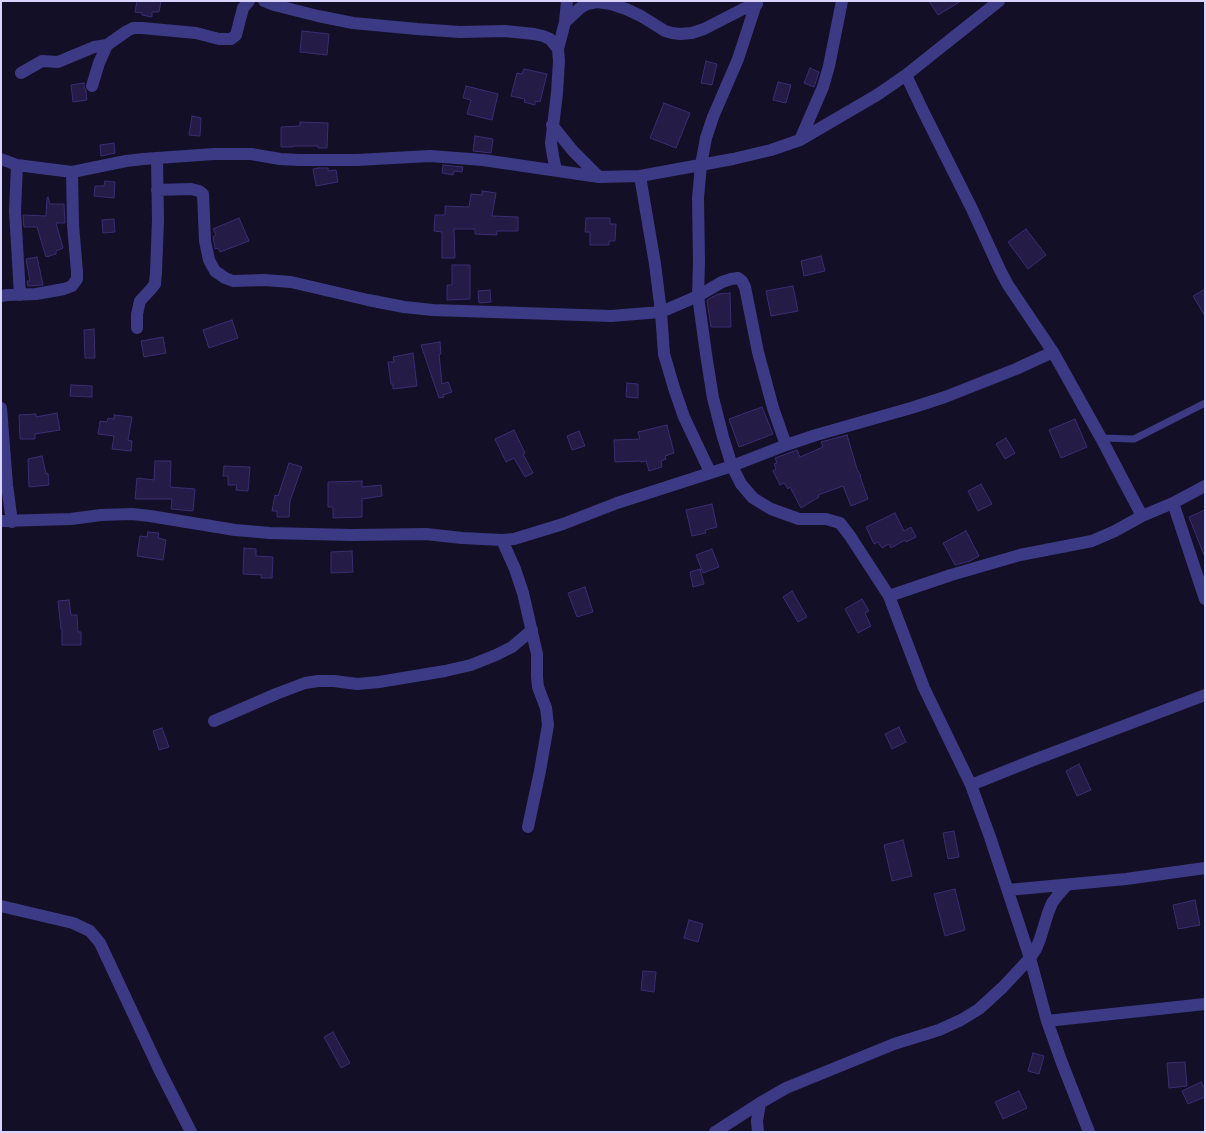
<!DOCTYPE html>
<style>
body{margin:0}
#map{position:relative;width:1206px;height:1133px;overflow:hidden;background:#130f26;font-family:"PT Sans",sans-serif}
canvas{display:block}
.frame{position:absolute;inset:0;border:2px solid #d9d4ff;pointer-events:none}
</style>
<div id="map">
<canvas width="1206" height="1133"></canvas>
<div class="frame"></div>
</div>
<script>
const c = document.querySelector('canvas').getContext('2d');
c.lineJoin = 'round';
function paint(path, color) {
  c.fillStyle = color;
  c.fill(path, 'evenodd');
}
function poly(rows) {
  const path = new Path2D();
  for (const r of rows) {
    path.moveTo(r[0], r[1]);
    for (let i = 2; i < r.length; i += 2) path.lineTo(r[i], r[i + 1]);
  }
  return path;
}
function stroke(path, color, width, dash) {
  c.strokeStyle = color;
  c.lineWidth = width;
  c.lineCap = dash ? 'butt' : 'round';
  c.setLineDash(dash || []);
  c.stroke(path);
}
const building = poly([
 [137,1,161,1,159,12,152,12,152,17,142,15,142,13,135,12,137,1],
 [929,1,961,1,938,15,929,1],
 [302,31,329,34,327,55,300,52,302,31],
 [706,61,717,64,712,85,701,83,706,61],
 [810,68,819,72,814,87,804,83,810,68],
 [524,69,547,74,540,102,535,101,535,105,524,102,525,99,511,96,517,73,522,74,524,69],
 [778,82,791,85,786,103,773,100,778,82],
 [84,83,84,87,86,91,87,100,73,102,71,85,84,83],
 [466,86,498,94,492,120,467,114,471,100,463,98,466,86],
 [664,103,690,113,676,148,650,138,664,103],
 [192,116,201,118,200,136,189,135,192,116],
 [300,122,328,123,327,148,318,148,318,146,293,146,293,147,281,147,281,127,300,126,300,122],
 [475,136,493,139,491,153,473,151,475,136],
 [114,143,115,153,101,156,100,145,114,143],
 [443,165,463,167,462,172,454,171,453,175,442,173,443,165],
 [318,168,328,168,328,171,336,170,338,182,316,186,313,169,318,168],
 [105,181,115,182,114,198,94,196,95,186,104,186,105,181],
 [482,191,496,193,492,216,518,217,518,231,497,231,497,235,475,234,475,229,454,229,455,258,442,258,442,232,434,231,435,215,445,215,445,206,469,207,471,194,482,195,482,191],
 [48,197,50,204,64,204,65,223,56,223,63,248,56,251,56,254,46,257,37,227,24,227,23,215,46,216,47,198,48,197],
 [239,218,249,241,220,252,218,248,215,249,215,247,213,237,216,235,213,229,239,218],
 [586,218,610,218,610,224,616,224,615,241,609,241,609,245,590,245,590,232,585,232,586,218],
 [114,219,115,232,103,233,102,220,114,219],
 [1026,229,1046,255,1028,269,1008,242,1026,229],
 [821,256,825,271,804,276,801,261,821,256],
 [37,257,43,285,28,286,27,281,30,281,26,259,37,257],
 [452,265,470,265,470,299,447,300,447,285,452,285,452,265],
 [793,286,798,311,771,316,766,291,793,286],
 [1205,289,1205,316,1193,296,1205,289],
 [490,290,491,302,479,303,478,291,490,290],
 [730,293,731,327,711,327,707,300,718,294,730,293],
 [232,320,238,338,209,348,203,330,232,320],
 [94,329,95,358,85,358,84,330,94,329],
 [163,337,166,353,144,357,141,341,163,337],
 [440,342,441,354,439,354,442,384,448,382,452,392,443,395,444,397,439,398,421,345,440,342],
 [413,353,417,386,393,389,393,384,391,384,388,362,394,362,393,357,413,353],
 [627,383,638,384,638,398,626,397,627,383],
 [71,385,92,386,92,397,70,396,71,385],
 [762,407,773,434,739,447,729,419,762,407],
 [57,413,60,430,35,434,35,439,20,439,19,415,36,414,36,417,57,413],
 [114,415,132,417,128,440,132,441,131,451,112,449,114,436,98,434,100,421,107,422,108,418,114,419,114,415],
 [1075,419,1087,447,1061,458,1049,430,1075,419],
 [667,425,674,453,665,456,666,459,661,461,662,467,649,471,646,461,641,462,641,461,615,462,614,440,640,439,638,432,667,425],
 [514,430,525,453,523,454,533,473,525,477,514,458,506,462,495,439,514,430],
 [579,431,585,446,572,450,567,436,579,431],
 [847,435,857,469,861,476,860,476,868,499,851,506,843,486,818,495,819,497,801,508,790,487,788,489,784,483,780,485,773,471,776,469,774,464,777,463,775,458,797,450,800,457,823,447,821,442,847,435],
 [1006,438,1015,453,1005,459,996,444,1006,438],
 [42,456,46,474,48,473,49,485,29,487,28,459,42,456],
 [155,461,171,461,170,487,195,489,193,511,171,509,172,499,135,499,137,478,154,480,155,461],
 [289,463,302,467,290,501,289,517,277,517,277,511,272,511,275,495,278,496,289,463],
 [224,466,250,467,248,491,236,490,237,485,228,485,228,476,223,476,224,466],
 [362,481,362,487,381,485,382,496,362,499,362,517,333,518,333,507,328,507,328,482,362,481],
 [981,484,992,504,978,511,968,491,981,484],
 [712,504,717,527,705,530,706,533,692,536,686,510,712,504],
 [1205,510,1205,555,1204,555,1189,517,1205,510],
 [895,513,904,531,911,527,916,537,906,542,905,540,891,548,889,544,882,548,878,542,874,544,866,527,895,513],
 [966,531,979,556,970,561,955,565,943,543,966,531],
 [148,532,159,533,158,538,166,540,163,560,137,556,140,536,147,537,148,532],
 [244,548,256,549,256,556,273,557,272,578,261,578,262,575,243,574,244,548],
 [712,549,719,567,703,573,696,555,712,549],
 [352,551,353,572,331,573,331,552,352,551],
 [700,569,704,584,693,587,690,572,700,569],
 [585,587,593,612,577,617,568,593,585,587],
 [792,591,807,617,798,622,783,597,792,591],
 [862,599,869,611,865,613,871,626,858,633,845,609,862,599],
 [69,600,71,615,77,615,78,632,81,632,81,645,62,645,62,629,61,629,58,601,69,600],
 [899,727,906,742,892,749,885,734,899,727],
 [162,728,169,747,159,750,153,731,162,728],
 [1079,764,1091,790,1077,796,1066,771,1079,764],
 [954,831,959,857,948,859,943,833,954,831],
 [903,840,912,876,892,881,884,845,903,840],
 [955,889,965,930,945,936,934,894,955,889],
 [1195,900,1200,925,1178,929,1173,905,1195,900],
 [689,920,703,924,698,942,684,938,689,920],
 [643,971,656,972,654,992,641,990,643,971],
 [333,1032,350,1063,341,1068,324,1037,333,1032],
 [1033,1053,1044,1056,1039,1074,1028,1071,1033,1053],
 [1185,1062,1187,1086,1169,1088,1167,1063,1185,1062],
 [1201,1082,1205,1089,1205,1097,1188,1104,1182,1091,1201,1082],
 [1019,1091,1027,1108,1003,1119,995,1102,1019,1091]
]);
const lane = poly([
 [1101,438,1134,439,1146,433,1205,403]
]);
const street = poly([
 [264,1,274,5,318,16,353,23,417,29,460,32,505,31,534,34,543,36,550,39,558,49,559,61,557,93,551,143,553,156,556,170],
 [757,1,738,59,713,117,706,138,701,165,698,198,699,262,698,296,706,354,713,398,723,437,732,466,741,484,753,498,771,509,799,519,826,519,840,523,850,536,889,596,924,688,971,785,990,837,1030,958,1047,1021,1062,1063,1089,1132],
 [565,22,580,8,587,4,597,2,611,4,626,9,641,16,665,31,672,33,680,34,692,33,704,29,743,9,757,4],
 [558,49,565,22,567,1],
 [21,73,42,61,58,62,94,47,107,45],
 [906,75,922,109,972,209,1000,270,1008,285,1053,352,1101,438,1142,516],
 [92,86,99,63,107,45,127,31,133,28,142,28,196,33,219,39,231,39,236,35,243,8,249,1],
 [552,125,573,151,599,177],
 [800,140,823,87,829,66,842,1],
 [1,159,17,165,72,172,126,161,143,159,214,154,251,154,280,159,299,160,357,160,430,156,483,160,599,177,640,176,733,159,771,150,800,140,877,95,906,75,999,1],
 [17,165,15,211,20,295],
 [640,176,655,264,661,312,664,354,674,388,684,417,710,472],
 [157,190,191,189,199,191,203,194,205,241,209,260,215,271,225,278,233,281,264,280,291,282,368,300,404,307,433,310,611,316,661,312,698,296,722,282,731,279,738,278,742,281,745,287,758,352,773,408,786,445],
 [1,296,8,295,36,294,64,289,72,286,77,279,77,272,73,225,72,172],
 [137,328,137,314,140,301,151,289,155,284,156,272,158,220,157,158],
 [1,408,7,485,12,522],
 [1173,503,1205,599],
 [1,521,71,519,101,515,132,514,150,516,235,530,270,533,351,535,426,534,462,538,502,540,514,539,563,524,617,503,732,466,786,445,816,435,911,408,945,397,1016,369,1053,352],
 [502,540,515,569,523,593,537,654,537,677,538,687,546,708,548,725,540,771,528,827],
 [889,596,951,575,1020,555,1092,541,1115,531,1142,516,1173,503,1205,486],
 [214,721,276,694,305,683,318,681,334,681,357,684,379,682,445,671,471,665,496,655,512,647,532,630],
 [971,785,1031,761,1205,695],
 [1008,890,1126,879,1205,868],
 [1,906,73,923,90,931,100,943,159,1069,191,1132],
 [1047,1021,1205,1004],
 [715,1132,760,1103,786,1088,894,1044,939,1030,961,1020,979,1009,1003,987,1030,958,1036,949,1040,939,1048,913,1052,903,1058,895,1067,885],
 [758,1132,757,1121,760,1103]
]);
paint(building, '#241b47');
stroke(building, '#3b2d73', 1);
stroke(lane, '#3d3a85', 7);
stroke(street, '#3d3a85', 12);
</script>
